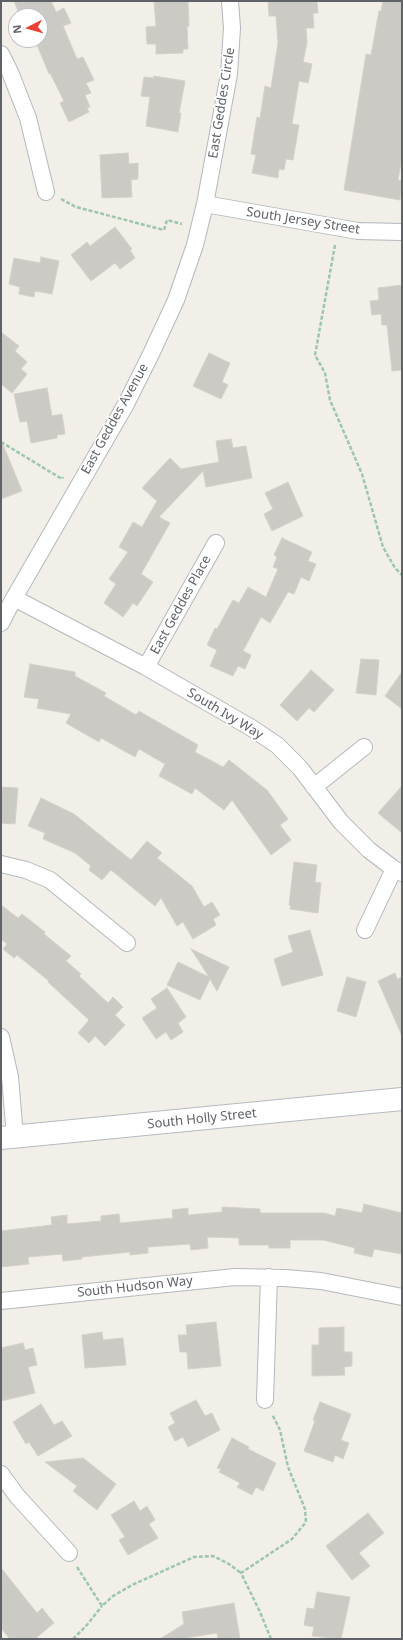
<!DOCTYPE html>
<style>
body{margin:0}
#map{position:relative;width:403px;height:1640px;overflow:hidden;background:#f1efe8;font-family:"Noto Sans",sans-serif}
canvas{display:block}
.frame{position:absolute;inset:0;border:2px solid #5f6368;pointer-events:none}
.north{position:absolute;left:8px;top:8px;width:40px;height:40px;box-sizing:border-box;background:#fff;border:1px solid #bfc1c3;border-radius:50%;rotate:264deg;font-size:11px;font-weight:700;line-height:16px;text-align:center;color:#5f6368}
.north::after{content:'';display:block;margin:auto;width:14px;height:18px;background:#ea4335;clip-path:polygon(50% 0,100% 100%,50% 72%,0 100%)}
</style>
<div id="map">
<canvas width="403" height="1640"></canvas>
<div class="frame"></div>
<div class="north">N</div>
</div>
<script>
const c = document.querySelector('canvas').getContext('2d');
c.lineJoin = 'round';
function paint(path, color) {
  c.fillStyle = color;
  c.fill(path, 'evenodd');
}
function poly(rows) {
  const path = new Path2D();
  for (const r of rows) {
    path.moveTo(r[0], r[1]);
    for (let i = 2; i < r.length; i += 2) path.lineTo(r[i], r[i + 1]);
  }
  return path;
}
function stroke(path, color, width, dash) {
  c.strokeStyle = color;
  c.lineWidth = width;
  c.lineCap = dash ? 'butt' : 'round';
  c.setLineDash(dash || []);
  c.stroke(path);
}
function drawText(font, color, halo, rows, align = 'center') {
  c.font = font + ' "Noto Sans",sans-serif';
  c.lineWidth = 3.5;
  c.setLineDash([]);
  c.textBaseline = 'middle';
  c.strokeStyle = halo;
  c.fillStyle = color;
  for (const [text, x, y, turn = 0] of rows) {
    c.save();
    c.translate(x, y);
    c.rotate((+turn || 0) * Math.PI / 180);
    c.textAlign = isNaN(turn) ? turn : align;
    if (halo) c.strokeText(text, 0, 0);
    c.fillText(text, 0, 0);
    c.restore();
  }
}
const building = poly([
 [14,1,51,1,56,12,64,8,71,23,63,26,77,59,83,57,94,80,86,83,91,93,85,95,90,107,87,108,89,112,69,122,60,103,64,101,50,73,49,74,35,40,40,40,40,16,20,16,14,1],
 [174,1,188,1,189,26,187,26,188,49,183,49,183,53,156,54,156,44,147,44,146,27,156,26,154,2,174,1],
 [268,1,317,1,318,13,313,13,314,28,306,28,307,43,303,62,312,64,308,83,299,81,292,124,299,125,293,160,286,159,284,170,279,169,278,178,252,173,256,155,251,154,257,117,260,118,265,86,271,88,278,43,276,16,269,16,268,1],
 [383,1,402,1,402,156,398,180,402,181,400,200,344,190,366,54,371,55,379,11,381,11,383,1],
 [154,76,185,81,179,113,181,113,178,132,146,126,150,97,141,96,144,77,154,78,154,76],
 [128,153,129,164,138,163,138,179,131,180,132,197,102,198,100,155,128,153],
 [115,227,132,249,130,250,135,258,120,269,115,263,91,281,71,255,87,242,90,246,115,227],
 [41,257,59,261,52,294,35,291,34,297,19,294,20,287,9,284,14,258,40,263,41,257],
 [402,285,402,370,392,371,387,325,382,325,381,314,372,315,370,301,379,300,378,288,402,285],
 [1,332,19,346,15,351,27,362,21,369,27,374,12,393,1,384,1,332],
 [209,353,230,363,222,382,228,385,221,399,193,386,209,353],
 [47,388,52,416,62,414,65,434,57,435,57,438,31,443,27,421,20,422,14,394,47,388],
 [231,439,233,448,246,446,252,478,206,487,203,471,159,517,170,523,141,574,153,582,137,606,133,603,123,617,104,603,116,584,109,579,128,552,119,547,133,522,142,527,157,501,142,488,170,458,181,469,219,462,216,441,231,439],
 [1,440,22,491,1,499,1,440],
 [288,482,303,516,272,531,264,514,273,509,265,493,288,482],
 [282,538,312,552,308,561,316,564,309,581,301,577,294,594,288,592,270,623,261,617,243,651,251,655,245,669,238,666,233,676,210,666,217,650,207,645,215,628,217,629,233,600,239,603,248,587,266,597,278,569,273,567,277,557,274,555,282,538],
 [361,659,379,660,376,695,356,693,361,659],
 [30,664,75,672,75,676,106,693,104,696,136,715,139,711,198,745,195,752,223,767,229,760,267,790,288,819,280,825,291,840,271,855,232,800,224,810,195,788,192,794,159,776,165,764,139,749,135,757,101,738,99,742,66,723,71,714,37,708,39,699,24,697,30,664],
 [311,670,334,690,314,712,309,708,297,721,280,705,311,670],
 [402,672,402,709,385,696,402,672],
 [402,786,402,833,378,813,402,786],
 [1,787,18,788,15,824,1,823,1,787],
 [41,798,74,814,131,860,147,841,162,853,157,858,192,886,204,907,212,902,220,915,213,919,216,925,193,939,183,922,177,926,161,898,155,906,111,870,102,880,89,870,91,866,75,853,43,839,45,833,28,826,41,798],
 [294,862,317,865,315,882,321,883,318,913,290,909,291,905,289,905,294,862],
 [1,905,18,918,22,914,45,932,44,934,71,956,66,961,81,974,79,976,108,1003,113,997,123,1007,115,1015,125,1025,105,1046,95,1036,89,1043,78,1033,89,1020,48,982,49,981,17,955,14,958,3,949,7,944,1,939,1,905],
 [310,930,323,975,282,986,274,959,293,952,288,936,310,930],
 [191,949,229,967,217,991,210,979,200,1000,167,985,178,962,209,977,191,949],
 [395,973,397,979,402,977,402,1036,378,981,395,973],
 [347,977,366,982,356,1017,337,1011,347,977],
 [167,988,186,1017,178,1023,183,1032,171,1040,166,1032,156,1039,142,1018,157,1008,151,999,167,988],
 [364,1204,402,1213,402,1254,374,1249,372,1257,354,1253,355,1248,323,1240,290,1240,290,1248,269,1248,269,1245,239,1245,239,1238,207,1237,208,1248,191,1250,190,1244,148,1247,148,1253,130,1255,130,1252,82,1257,82,1259,63,1261,62,1254,28,1257,29,1264,1,1267,1,1231,52,1225,51,1217,67,1215,67,1224,101,1221,101,1216,119,1214,120,1223,173,1218,172,1210,188,1208,188,1215,222,1212,222,1207,260,1209,260,1213,324,1213,335,1216,337,1208,362,1213,364,1204],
 [216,1322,221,1366,188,1369,187,1352,180,1352,178,1335,187,1335,186,1325,216,1322],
 [344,1327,344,1352,352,1352,352,1366,344,1367,345,1375,312,1376,312,1345,319,1345,319,1328,344,1327],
 [102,1332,103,1340,123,1338,126,1365,85,1368,82,1335,102,1332],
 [23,1343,25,1350,33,1348,37,1365,28,1367,35,1393,1,1401,1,1348,23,1343],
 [196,1400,205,1416,212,1413,220,1430,188,1447,183,1437,175,1441,168,1427,175,1423,170,1413,196,1400],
 [320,1402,351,1414,341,1440,349,1443,343,1459,335,1455,333,1462,304,1451,315,1421,313,1420,320,1402],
 [41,1404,54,1425,62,1421,72,1436,38,1456,29,1442,26,1444,13,1422,41,1404],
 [232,1438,249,1447,248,1449,276,1463,263,1491,256,1487,252,1495,237,1487,240,1483,219,1472,221,1469,217,1468,232,1438],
 [83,1458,116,1484,97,1510,73,1491,77,1486,45,1462,83,1458],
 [134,1501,140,1511,147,1506,155,1520,149,1524,158,1538,128,1555,119,1540,125,1537,111,1515,134,1501],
 [368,1513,384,1533,359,1553,370,1566,352,1580,326,1546,368,1513],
 [1,1568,37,1613,42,1608,54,1623,35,1639,10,1639,1,1628,1,1568],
 [317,1592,350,1597,341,1639,312,1636,314,1627,304,1625,307,1608,314,1609,317,1592],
 [234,1603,240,1639,218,1639,217,1633,179,1639,160,1639,184,1624,182,1612,234,1603]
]);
const path = poly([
 [61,199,76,207,164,230,167,220,182,224],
 [335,245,315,355,325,373,330,400,362,474,383,547,395,568,402,575],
 [1,442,62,479,63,477],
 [77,1567,102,1606,113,1596,132,1585,194,1557,213,1556,229,1564,241,1573],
 [73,1639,86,1626,102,1606],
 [271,1639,260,1612,241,1573,292,1539,306,1522,305,1509,288,1467,280,1430,272,1414]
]);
const street = poly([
 [1,54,10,72,28,118,46,192],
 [205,204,358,231,402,232],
 [14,598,146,667,250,727,277,745,300,768,341,822,369,850,394,869,402,873],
 [1,623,14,598,126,404,151,354,176,300,195,245,205,204,229,74,232,28,230,1],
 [146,667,216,543],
 [314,787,364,747],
 [1,864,26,870,50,880,127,943],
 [365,930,394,869],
 [1,1037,10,1077,15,1137],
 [1,1301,235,1277,285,1278,321,1281,402,1297],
 [265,1400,269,1277],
 [1,1474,17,1496,69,1553]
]);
const secondary = poly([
 [1,1138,402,1099]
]);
const streetNames = [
 ["East Geddes Circle",222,103,-81],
 ["South Jersey Street",303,221,9],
 ["East Geddes Avenue",115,419,-61],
 ["East Geddes Place",181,605,-61],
 ["South Ivy Way",225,714,31],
 ["South Holly Street",202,1119,-6],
 ["South Hudson Way",135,1287,-6]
];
paint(building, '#cccac5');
stroke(building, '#d6d1c6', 1);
stroke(street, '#b5b8bc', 18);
stroke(secondary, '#b6babf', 24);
stroke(path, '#9cc7a9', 2.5, [4, 2]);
stroke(street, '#fff', 16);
stroke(secondary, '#fff', 22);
drawText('13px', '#5f6368', '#fff', streetNames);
</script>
